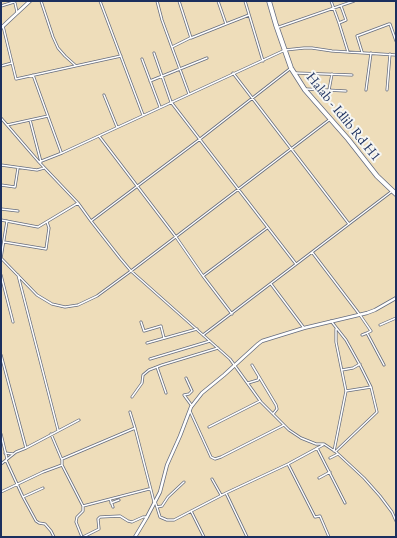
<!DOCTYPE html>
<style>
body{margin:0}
#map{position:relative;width:397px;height:538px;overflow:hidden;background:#eeddba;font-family:"EB Garamond",serif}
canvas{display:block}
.frame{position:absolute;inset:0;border:2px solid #1b2f5e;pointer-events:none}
</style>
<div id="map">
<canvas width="397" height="538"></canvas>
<div class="frame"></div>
</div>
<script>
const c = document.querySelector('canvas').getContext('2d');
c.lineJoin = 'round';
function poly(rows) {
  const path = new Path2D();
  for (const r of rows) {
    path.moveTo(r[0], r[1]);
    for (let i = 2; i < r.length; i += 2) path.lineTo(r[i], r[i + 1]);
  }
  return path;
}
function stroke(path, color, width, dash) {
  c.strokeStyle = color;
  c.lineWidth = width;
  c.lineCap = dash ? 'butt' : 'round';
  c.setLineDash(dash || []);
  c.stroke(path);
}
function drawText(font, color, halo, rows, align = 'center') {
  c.font = font + ' "EB Garamond",serif';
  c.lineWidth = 4;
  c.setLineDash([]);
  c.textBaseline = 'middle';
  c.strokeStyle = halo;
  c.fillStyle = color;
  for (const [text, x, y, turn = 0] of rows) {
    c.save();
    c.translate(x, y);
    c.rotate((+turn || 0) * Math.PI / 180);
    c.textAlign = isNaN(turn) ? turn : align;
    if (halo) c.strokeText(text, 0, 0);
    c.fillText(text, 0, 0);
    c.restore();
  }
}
const minor = poly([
 [41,1,53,37,58,48,65,56,75,65],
 [100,1,143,115],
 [157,1,162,20,189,94],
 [179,1,191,38,226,24,249,15],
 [218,1,226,24],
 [245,1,263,61],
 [331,1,339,23],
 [15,3,17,12],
 [1,6,14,2],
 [341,6,346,20,339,23,348,52],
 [3,26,16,79,121,56],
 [279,27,354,1],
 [172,47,190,38],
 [362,52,357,36,389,24,390,24,396,41],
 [154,53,171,102,296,264],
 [142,59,160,107],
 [1,66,12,63],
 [233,73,349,224],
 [296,73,352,75],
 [33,75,61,152],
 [150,81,207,58],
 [306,89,346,91],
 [329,90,332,74],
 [366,90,371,53],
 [387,90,390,54],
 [104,95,117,127],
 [1,118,39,162,78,203,91,221,120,258,131,271,230,359,261,402,289,430,301,438,316,444,324,444,336,452,364,478,380,496,392,512,396,521],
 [30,120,41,162],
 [7,125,48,116],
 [99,136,176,237,203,276,232,314],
 [39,162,62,153,285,50,304,48,312,48,332,51,396,55],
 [1,165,37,170,44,168],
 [1,185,15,187,18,168],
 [1,209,18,211],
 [1,220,38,227,78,203],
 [91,221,200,139,291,68],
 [4,242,46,249,49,228,47,222],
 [312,252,360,315,371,331,367,333,384,365],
 [1,258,37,295,52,304,65,307,78,305,97,296,131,271,329,120],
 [1,258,7,221],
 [1,275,13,322],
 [18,275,58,430],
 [203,276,267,228],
 [271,284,304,328],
 [331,321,346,340,361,367,371,387,377,412,336,451],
 [141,322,144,331,161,326,164,338],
 [380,325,396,318],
 [203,335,391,192],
 [362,335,367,333],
 [147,343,197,329],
 [1,355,26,448],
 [150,359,210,341],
 [252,365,276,405,277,409,273,414],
 [157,367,166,393],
 [342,370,353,368,360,364],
 [186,378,192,391,189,394,184,395,192,406],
 [248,383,258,380,259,377],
 [346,391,371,387],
 [132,397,142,383,143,375,149,370,162,365,218,348],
 [190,411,211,457,215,459,221,457,284,425],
 [130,412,135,428],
 [209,427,260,401],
 [1,434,7,459],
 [51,434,62,460],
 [317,448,345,503],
 [334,451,346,391,336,342,336,329],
 [5,453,13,454],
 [330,458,338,454],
 [6,460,23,497,36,521,39,523,45,524,51,531,54,537],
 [1,464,16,452,26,448,79,420],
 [288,464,315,517,320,516,329,537],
 [319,478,330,472],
 [212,479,221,495],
 [1,492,43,472,62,465],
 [226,493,247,537],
 [23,497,43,488],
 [110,499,113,507],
 [155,501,160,517,167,520,174,520,226,493,288,464,323,445],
 [111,503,119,500],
 [83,506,149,489,151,490,154,502],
 [157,507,162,506,168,497,184,482],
 [191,511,204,537],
 [82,537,76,522,77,517,83,511,83,506,62,465,62,459,135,428,151,490],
 [83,537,99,529,98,519,100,517,120,516,128,521,132,522,143,517,147,517]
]);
const tertiary = poly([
 [1,28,30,1],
 [135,537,147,517,160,492,167,465,180,436,191,407,202,393,224,375,258,344,262,341,304,328,367,313,375,310,396,298]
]);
const trunk = poly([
 [269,1,276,25,291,68,305,90,348,139,377,176,396,194]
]);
const streetNames = [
 ["Halab - Idlib Rd H1",343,117,51]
];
stroke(minor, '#656c7e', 3);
stroke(tertiary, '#656c7e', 4);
stroke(trunk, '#656c7e', 5.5);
stroke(minor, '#fff', 1.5);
stroke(tertiary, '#fff', 2.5);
stroke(trunk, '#fff', 4);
drawText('14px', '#1b2f5e', '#f6f6f2', streetNames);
</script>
